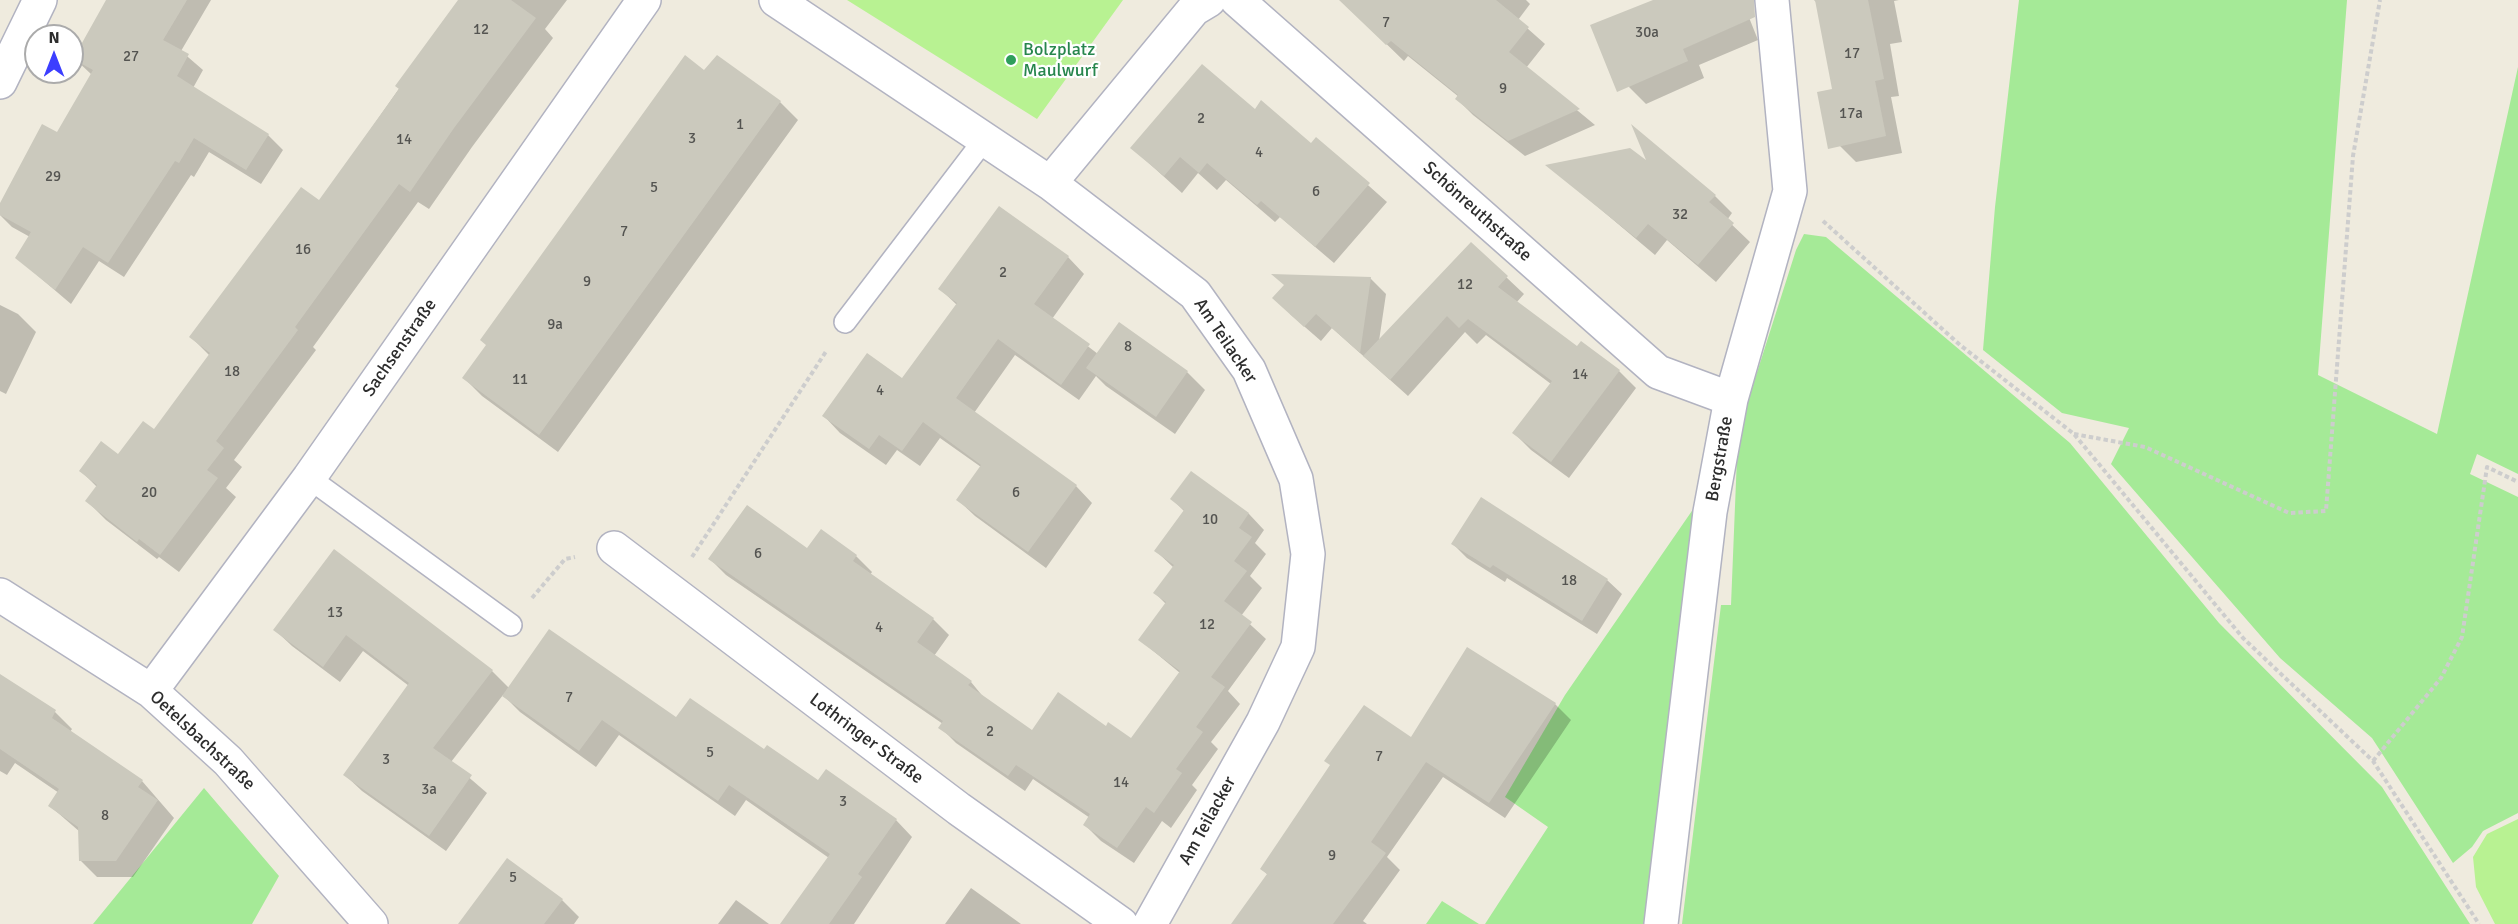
<!DOCTYPE html>
<html>
<head>
<meta charset="utf-8">
<style>
  body { margin:0 }
  #map { position:relative; width:2518px; height:924px; overflow:hidden; background:#efebde; font-family:Signika,sans-serif }
  canvas { display:block }
  .north { position:absolute; left:24px; top:24px; width:60px; height:60px; box-sizing:border-box; background:#fff; border:2px solid #ababab; border-radius:50%; rotate:0deg; font-size:16px; font-weight:700; line-height:24px; text-align:center; color:#2d2d2d }
  .north::after { content:''; display:block; margin:auto; width:21px; height:27px; background:#3c3eff; clip-path:polygon(50% 0,100% 100%,50% 72%,0 100%) }
</style>
</head>
<body>
<div id="map">
<canvas width="2518" height="924"></canvas>
<div class="north">N</div>
</div>
<script>
const c = document.querySelector('canvas').getContext('2d');
c.lineJoin = 'round';
function fillPath(path, color) {
  c.fillStyle = color;
  c.fill(path, 'evenodd');
}
function shape(rows) {
  const path = new Path2D();
  for (const r of rows) {
    path.moveTo(r[0], r[1]);
    for (let i = 2; i < r.length; i += 2) path.lineTo(r[i], r[i + 1]);
  }
  return path;
}
function strokePath(path, color, width, dash) {
  c.strokeStyle = color;
  c.lineWidth = width;
  c.lineCap = dash ? 'butt' : 'round';
  c.setLineDash(dash || []);
  c.stroke(path);
}
function write(font, color, halo, rows, align = 'center') {
  c.font = font + ' Signika,sans-serif';
  c.lineWidth = 4.5;
  c.setLineDash([]);
  c.textBaseline = 'middle';
  c.strokeStyle = halo;
  c.fillStyle = color;
  for (const [text, x, y, turn = 0] of rows) {
    c.save();
    c.translate(x, y);
    c.rotate((+turn || 0) * Math.PI / 180);
    c.textAlign = isNaN(turn) ? turn : align;
    if (halo) c.strokeText(text, 0, 0);
    c.fillText(text, 0, 0);
    c.restore();
  }
}
fillPath(shape([
  [2019,0,2347,0,2318,375,2437,434,2518,67,2518,474,2477,454,2470,474,2518,497,2518,813,2483,831,2472,847,2453,863,2372,738,2280,658,2111,464,2129,428,2062,413,1983,350,1995,207],
  [1804,234,1826,237,2070,443,2219,623,2382,787,2470,924,1682,924,1721,605,1731,605,1738,432,1796,250],
  [1696,505,1651,924,1485,924,1548,827,1505,797,1565,695],
  [204,788,279,876,252,924,93,924],
  [1442,901,1479,924,1426,924]
]), '#a5ea97');
fillPath(shape([
  [847,0,1123,0,1037,119],
  [2518,819,2518,924,2495,924,2476,887,2473,857,2487,834]
]), '#b8f292');
fillPath(shape([
  [111,0,211,0,181,51,203,70,193,88,268,135,283,150,261,184,209,152,194,177,191,175,124,277,99,261,71,304,17,258,30,237,12,227,0,215,0,206,58,134,92,75,75,59],
  [461,0,567,0,545,29,553,38,472,147,429,209,418,202,313,347,316,350,234,460,242,467,226,488,236,497,179,572,159,557,157,559,106,520,87,501,98,488,81,471,118,456,154,431,210,356,191,337,319,203],
  [1341,0,1526,0,1530,4,1518,20,1545,44,1526,68,1595,125,1525,156,1473,115,1457,99,1459,97,1408,56,1404,61],
  [1656,0,1742,0,1758,40,1699,65,1704,78,1646,104,1629,87],
  [1814,0,1899,0,1894,1,1902,42,1890,44,1899,96,1891,97,1902,153,1856,162,1840,146,1834,90,1817,3],
  [704,72,780,102,798,120,558,452,482,396,464,378],
  [1316,139,1387,202,1334,263,1280,217,1275,222,1226,180,1217,190,1198,173,1182,193,1132,148,1312,145],
  [1649,165,1715,196,1732,213,1727,220,1750,242,1716,282,1667,240,1655,255,1549,166],
  [1471,244,1524,294,1516,303,1577,348,1619,371,1636,388,1569,478,1531,450,1514,433,1551,384,1486,335,1477,344,1465,332,1408,396,1332,328,1321,341,1290,314,1370,278,1386,294,1379,341],
  [1068,257,1084,274,1052,319,1098,354,1187,372,1205,390,1175,434,1106,386,1096,376,1079,400,1015,355,974,413,1076,486,1092,503,1046,568,975,516,958,500,981,467,940,438,920,466,897,450,886,465,840,433,824,416,903,381,957,305,940,289],
  [0,305,18,314,36,332,6,394,0,391],
  [1191,473,1249,514,1264,530,1255,543,1266,554,1250,576,1262,588,1241,616,1266,639,1228,691,1240,704,1211,742,1218,749,1192,785,1197,790,1171,828,1162,821,1134,863,1101,841,1085,825,1090,818,1033,779,1025,791,956,743,940,727,943,724,726,575,710,559,807,550,821,531,856,556,872,572,870,575,933,619,949,635,934,656,971,682,985,699,1032,732,1106,728,1131,740,1180,673,1140,640,1166,604,1155,593,1174,568,1156,551,1185,512,1172,499],
  [1453,544,1607,580,1622,594,1597,634,1507,578,1505,582,1467,558],
  [334,551,492,671,509,688,676,720,765,751,819,782,826,771,896,820,912,837,854,924,782,924,829,858,746,800,735,816,619,735,596,767,520,712,503,695,451,762,487,793,446,851,362,791,345,775,409,686,363,651,340,682,292,646,275,630],
  [0,676,55,712,72,729,70,732,142,781,174,818,133,877,97,877,80,860,80,832,50,806,59,793,15,763,7,775,0,771],
  [1555,704,1571,720,1505,818,1443,777,1387,857,1400,870,1363,921,1367,924,1233,924,1268,875,1262,869,1411,739],
  [507,860,562,900,579,917,574,924,460,924],
  [971,888,1021,924,945,924],
  [736,900,769,924,718,924]
]), '#0003');
fillPath(shape([
  [106,0,187,0,163,40,189,54,177,76,269,134,246,170,194,138,179,163,175,161,108,263,83,247,55,290,15,258,31,232,0,215,0,203,42,124,57,132,93,70,73,59],
  [458,0,511,0,536,18,454,128,410,192,399,184,295,327,298,330,216,441,224,448,207,470,218,478,160,555,139,539,137,542,85,501,97,485,79,471,101,441,118,454,143,421,154,429,210,353,189,337,301,187,319,200,399,89,395,86],
  [1339,0,1496,0,1529,27,1509,52,1580,109,1508,141,1455,99,1458,95,1391,41,1386,45],
  [1653,0,1754,0,1755,17,1683,49,1688,61,1617,92,1590,25],
  [1815,0,1868,0,1884,79,1875,81,1886,136,1828,149,1817,92,1832,89],
  [685,55,704,70,717,55,781,101,539,435,462,378,486,345,480,340],
  [1202,64,1255,109,1261,100,1311,143,1316,137,1370,183,1315,247,1261,201,1257,205,1207,163,1199,173,1180,157,1164,176,1130,148],
  [1631,124,1716,195,1709,202,1734,223,1698,265,1648,224,1636,238,1545,165,1630,148,1646,160],
  [999,206,1069,256,1034,304,1090,344,1061,385,998,339,956,398,1077,485,1028,552,956,500,981,465,923,422,902,451,879,435,869,449,822,416,867,353,902,378,957,303,938,289],
  [1471,242,1508,276,1498,287,1577,346,1581,341,1620,370,1551,462,1512,433,1552,381,1468,319,1459,328,1447,316,1390,380,1363,356],
  [1271,274,1371,277,1360,353,1316,314,1304,327,1272,298,1284,285],
  [1119,322,1188,371,1156,417,1086,368],
  [1191,471,1249,513,1239,528,1252,537,1234,561,1247,571,1224,601,1252,622,1211,677,1225,687,1196,727,1203,732,1176,769,1182,773,1154,813,1146,807,1117,848,1083,825,1090,814,1016,765,1008,776,938,728,943,721,708,559,747,505,807,548,821,529,857,555,853,561,934,618,917,642,972,681,968,685,1032,730,1058,692,1106,726,1108,722,1131,738,1180,671,1138,640,1166,602,1153,593,1174,565,1154,551,1184,510,1170,499],
  [1481,497,1608,579,1582,621,1493,565,1490,568,1451,544],
  [334,549,493,670,433,748,472,775,429,836,343,775,409,683,346,635,323,667,273,630],
  [549,629,676,717,690,698,764,749,767,745,818,780,826,769,897,819,858,874,862,877,829,924,780,924,830,854,729,785,718,801,602,720,579,751,502,696],
  [1467,647,1556,703,1489,803,1426,762,1371,842,1386,853,1333,924,1231,924,1267,874,1260,869,1330,765,1324,761,1364,705,1411,737],
  [0,674,56,710,52,718,143,780,138,787,158,800,116,861,79,861,78,827,48,806,59,789,0,749],
  [507,858,563,899,544,924,458,924]
]), '#cbc9bd');
const service = shape([
  [845,322,984,140],
  [309,478,511,625]
]);
const minor = shape([
  [776,0,1050,183,1195,294,1249,370,1296,479,1308,554,1298,647,1263,722,1150,924],
  [1237,0,1658,372,1731,399],
  [0,82,40,0],
  [1050,183,1194,9,1209,0],
  [614,548,959,809,1121,924],
  [0,595,151,691,228,761,371,924],
  [151,691,309,478,644,0],
  [1661,924,1710,512,1731,399,1790,191,1772,0]
]);
strokePath(service, '#b2b3c1', 24);
strokePath(minor, '#b2b3c1', 36);
strokePath(shape([
  [1823,221,1960,345,2074,434,2243,638,2373,761,2479,924],
  [2074,434,2145,447,2289,513,2326,511,2353,156,2380,0],
  [692,557,827,350],
  [532,598,565,559,575,557],
  [2373,761,2441,678,2462,637,2487,467,2518,482]
]), '#cdcdcd', 4, [4.5, 3]);
strokePath(service, '#fff', 21);
strokePath(minor, '#fff', 33);
for (const [x, y, r, color] of [
  [1011,60,6,"#2e9e5b"]
]) {
  const dot = new Path2D();
  dot.arc(x, y, r, 0, 2 * Math.PI);
  c.fillStyle = color;
  c.fill(dot);
  strokePath(dot, '#fff', 2);
}
write('15px', '#545451', null, [
  ["7",1386,23],
  ["12",481,30],
  ["30a",1647,33],
  ["17",1852,54],
  ["27",131,57],
  ["9",1503,89],
  ["17a",1851,114],
  ["2",1201,119],
  ["1",740,125],
  ["3",692,139],
  ["14",404,140],
  ["4",1259,153],
  ["29",53,177],
  ["5",654,188],
  ["6",1316,192],
  ["32",1680,215],
  ["7",624,232],
  ["16",303,250],
  ["2",1003,273],
  ["9",587,282],
  ["12",1465,285],
  ["9a",555,325],
  ["8",1128,347],
  ["18",232,372],
  ["14",1580,375],
  ["11",520,380],
  ["4",880,391],
  ["20",149,493],
  ["6",1016,493],
  ["10",1210,520],
  ["6",758,554],
  ["18",1569,581],
  ["13",335,613],
  ["12",1207,625],
  ["4",879,628],
  ["7",569,698],
  ["2",990,732],
  ["5",710,753],
  ["7",1379,757],
  ["3",386,760],
  ["14",1121,783],
  ["3a",429,790],
  ["3",843,802],
  ["8",105,816],
  ["9",1332,856],
  ["5",513,878]
]);
write('18px', '#27864d', '#fff', [
  ["Bolzplatz",1023,50],
  ["Maulwurf",1023,71]
], 'left');
write('18px', '#2d2d2d', '#fff', [
  ["Schönreuthstraße",1477,212,42],
  ["Am Teilacker",1225,341,56],
  ["Sachsenstraße",400,348,-55],
  ["Bergstraße",1720,459,-80],
  ["Lothringer Straße",866,739,37],
  ["Oetelsbachstraße",202,741,43],
  ["Am Teilacker",1208,821,-61]
]);
</script>
</body>
</html>
